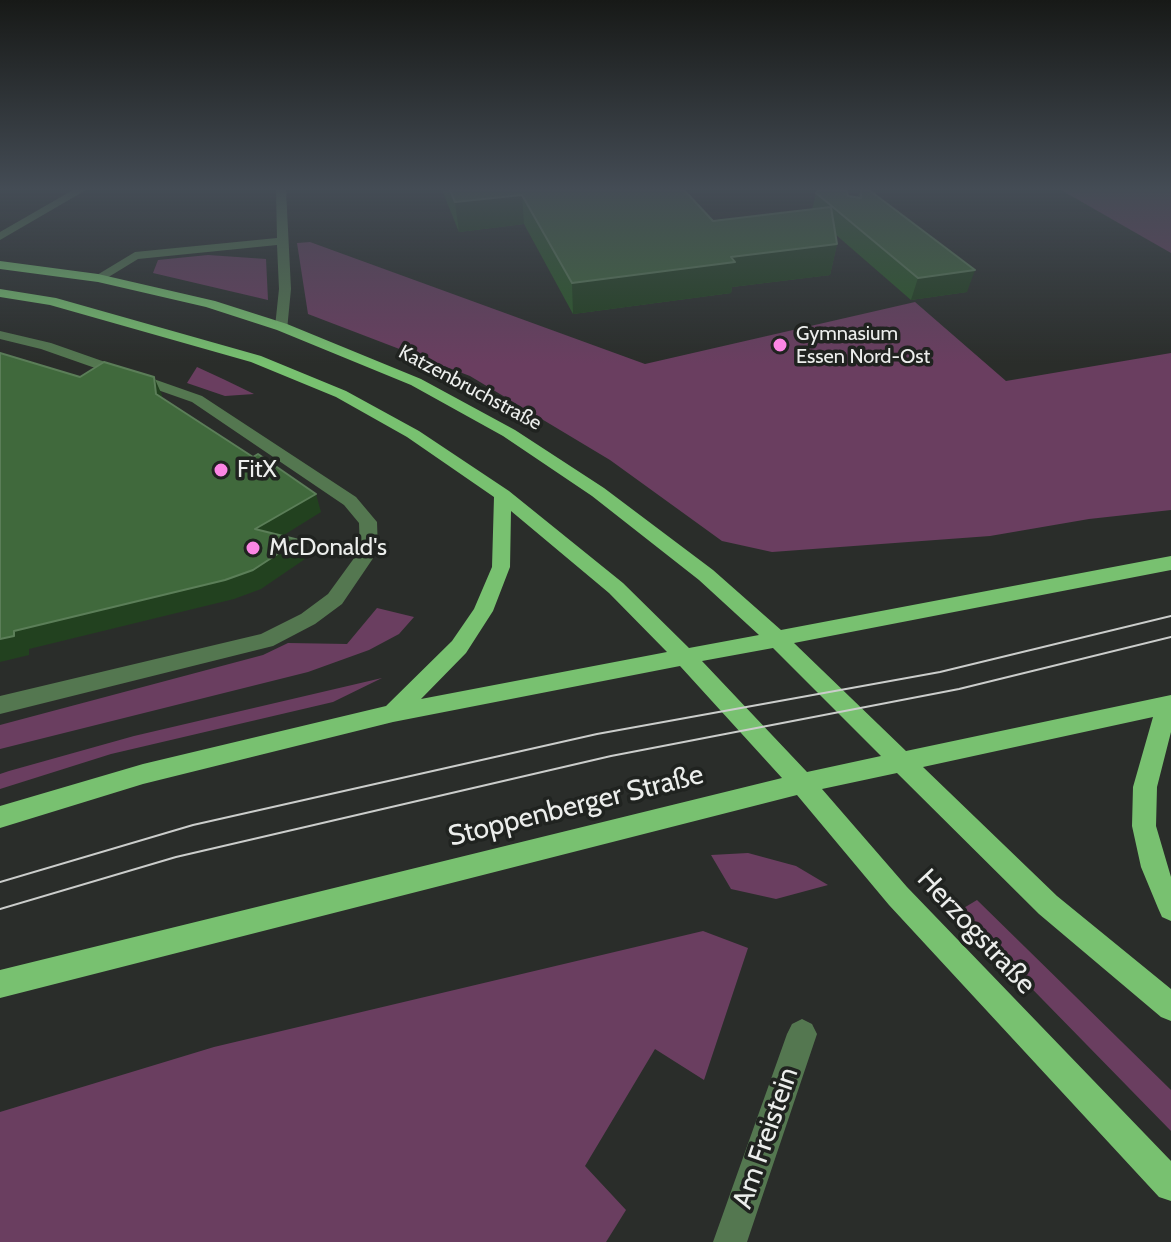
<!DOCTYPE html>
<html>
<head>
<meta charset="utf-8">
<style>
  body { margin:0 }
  canvas { display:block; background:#2a2d2a }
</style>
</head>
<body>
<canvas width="1171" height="1242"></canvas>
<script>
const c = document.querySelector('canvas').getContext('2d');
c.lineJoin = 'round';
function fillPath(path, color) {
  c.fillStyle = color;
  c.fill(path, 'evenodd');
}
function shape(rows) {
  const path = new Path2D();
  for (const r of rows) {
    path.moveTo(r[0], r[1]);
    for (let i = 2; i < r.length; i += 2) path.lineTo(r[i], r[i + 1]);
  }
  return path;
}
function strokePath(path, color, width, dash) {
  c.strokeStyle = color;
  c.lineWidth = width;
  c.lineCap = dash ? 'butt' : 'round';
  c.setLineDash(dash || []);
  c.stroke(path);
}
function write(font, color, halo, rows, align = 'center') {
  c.font = font + ' Cabin,sans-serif';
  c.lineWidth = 7;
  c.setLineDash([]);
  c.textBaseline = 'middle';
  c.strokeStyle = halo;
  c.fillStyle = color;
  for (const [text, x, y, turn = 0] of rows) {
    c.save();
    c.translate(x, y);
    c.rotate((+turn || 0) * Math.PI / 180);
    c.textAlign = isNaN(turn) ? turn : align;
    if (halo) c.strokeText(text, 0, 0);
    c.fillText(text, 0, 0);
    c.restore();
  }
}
fillPath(shape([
  [1061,190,1171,190,1171,253],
  [310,242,645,364,915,302,1006,381,1171,353,1171,510,1089,519,990,536,772,552,722,541,610,460,470,376,308,314,297,243],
  [208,255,266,259,268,300,153,273,158,260],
  [197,367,223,379,254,394,225,396,187,383],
  [377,608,414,617,399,634,369,650,308,672,0,749,0,725,263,655,288,643,347,644],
  [382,678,333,702,111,754,0,789,0,774,9,771,134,736],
  [748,853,796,866,828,885,776,899,731,889,711,855],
  [977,900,1171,1090,1171,1131,957,912],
  [703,931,748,948,704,1080,655,1049,585,1166,626,1210,606,1242,0,1242,0,1112,214,1047]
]), '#6a3e60');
fillPath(shape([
  [73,190,86,190,0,240,0,232,73,190],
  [276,190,286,190,291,289,287,330,275,327,279,289,277,245,138,259,102,281,92,278,135,252,277,238,276,190],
  [0,331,51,343,202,396,356,497,377,522,378,551,342,604,315,624,273,646,0,714,0,696,261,634,301,614,328,594,360,550,359,523,344,505,192,402,41,349,0,339,0,331],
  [802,1019,812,1024,817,1034,747,1242,713,1242,787,1034,792,1024,802,1019]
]), '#547750');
fillPath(shape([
  [0,261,98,274,215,301,287,324,421,379,515,430,604,488,713,570,781,630,1171,556,1171,570,794,643,906,751,1171,695,1171,732,1157,787,1156,826,1171,877,1171,921,1162,917,1158,908,1141,867,1132,826,1133,787,1153,717,923,767,1057,896,1171,989,1171,1021,1161,1017,1039,914,897,773,822,789,907,887,1171,1161,1171,1201,1159,1197,889,905,797,795,0,998,0,970,782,778,680,666,393,722,143,784,0,828,0,806,143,764,386,706,452,641,474,609,492,567,494,497,407,437,336,397,251,362,50,305,0,297,0,289,56,298,261,356,346,391,419,431,509,491,623,583,689,648,759,635,699,580,592,496,503,436,411,385,277,330,206,307,98,282,0,269,0,261],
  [511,511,609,593,667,652,421,699,466,653,493,611,510,567,511,511],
  [773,648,881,756,807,772,702,661,773,648]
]), '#78c170');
strokePath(shape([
  [0,882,193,825,597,734,940,672,1171,616],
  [0,909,176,857,611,756,959,689,1171,637]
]), '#cbcdcb', 2);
fillPath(shape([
  [442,190,684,190,713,221,812,210,816,193,858,198,860,190,869,190,967,292,911,300,835,234,837,244,830,275,732,287,731,293,573,314,524,224,459,232]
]), '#2b5927');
fillPath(shape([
  [522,195,524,224,459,232,455,202],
  [837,244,830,275,732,287,731,293,573,314,572,283,731,257],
  [975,270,967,292,911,300,918,278],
  [154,377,162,395,164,412,156,394],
  [316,494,321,512,263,548,255,529],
  [299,540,305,559,261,589,234,599,29,649,29,655,0,662,0,639,14,631]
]), '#22411f');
const building = shape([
  [450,190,684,190,713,221,831,207,837,244,731,257,735,262,572,283,522,195,455,202,450,190],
  [818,190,847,190,848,196,861,198,861,190,869,190,975,270,918,278,816,193,818,190],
  [0,353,80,377,104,362,154,377,156,394,253,457,258,454,316,494,255,529,299,540,253,570,225,580,14,631,14,636,0,639,0,353]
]);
fillPath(building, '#40693c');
strokePath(building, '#5b7e58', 2);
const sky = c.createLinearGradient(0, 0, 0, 364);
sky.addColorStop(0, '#171917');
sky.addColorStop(0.52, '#444c55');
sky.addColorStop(1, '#444c5500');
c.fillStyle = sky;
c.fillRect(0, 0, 1171, 364);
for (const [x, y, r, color] of [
  [780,345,8,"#fc86e4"],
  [221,470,8,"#fc86e4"],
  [253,548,8,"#fc86e4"]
]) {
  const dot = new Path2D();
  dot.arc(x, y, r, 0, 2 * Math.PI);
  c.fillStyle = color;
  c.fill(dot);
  strokePath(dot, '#202320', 3);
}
write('20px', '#eceeec', '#202320', [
  ["Gymnasium",796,334],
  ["Essen Nord-Ost",796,357]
], 'left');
write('20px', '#eceeec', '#202320', [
  ["Katzenbruchstraße",470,388,28]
]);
write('24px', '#eceeec', '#202320', [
  ["FitX",237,470],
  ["McDonald's",269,548]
], 'left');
write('28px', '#eceeec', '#202320', [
  ["Stoppenberger Straße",576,806,-14],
  ["Herzogstraße",976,932,47],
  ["Am Freistein",766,1138,-71]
]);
</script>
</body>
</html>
